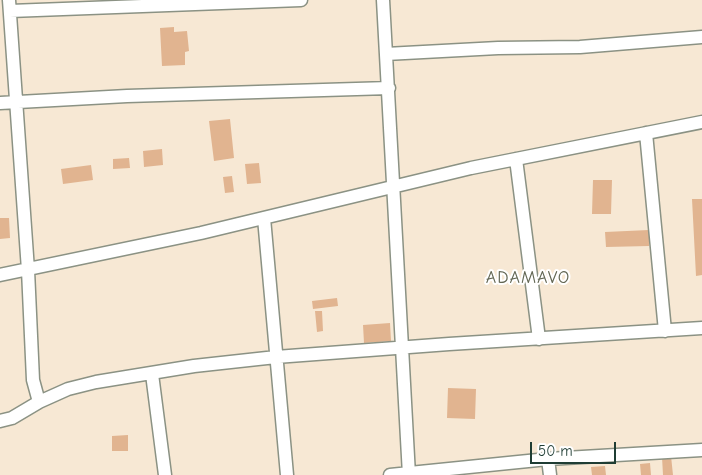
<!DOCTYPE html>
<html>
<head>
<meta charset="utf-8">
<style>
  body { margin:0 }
  #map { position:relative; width:702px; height:475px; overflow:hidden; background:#f7e8d4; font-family:"Comic Neue",sans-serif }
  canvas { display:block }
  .scale { position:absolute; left:530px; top:442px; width:86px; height:22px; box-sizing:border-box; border:2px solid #1f3d34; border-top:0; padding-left:6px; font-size:15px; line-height:18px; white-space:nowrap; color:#1f3d34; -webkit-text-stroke:4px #fff; paint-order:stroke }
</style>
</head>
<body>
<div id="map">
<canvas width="702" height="475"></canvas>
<div class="scale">50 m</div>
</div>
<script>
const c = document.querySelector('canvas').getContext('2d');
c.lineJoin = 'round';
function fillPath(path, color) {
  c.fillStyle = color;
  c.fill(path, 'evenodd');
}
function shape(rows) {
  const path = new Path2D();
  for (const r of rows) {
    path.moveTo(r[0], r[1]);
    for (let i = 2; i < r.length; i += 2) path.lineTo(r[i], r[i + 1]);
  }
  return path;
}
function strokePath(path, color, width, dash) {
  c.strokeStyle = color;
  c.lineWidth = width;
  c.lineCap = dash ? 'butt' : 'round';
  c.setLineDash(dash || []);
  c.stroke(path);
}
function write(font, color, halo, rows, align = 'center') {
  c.font = font + ' "Comic Neue",sans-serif';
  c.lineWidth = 4;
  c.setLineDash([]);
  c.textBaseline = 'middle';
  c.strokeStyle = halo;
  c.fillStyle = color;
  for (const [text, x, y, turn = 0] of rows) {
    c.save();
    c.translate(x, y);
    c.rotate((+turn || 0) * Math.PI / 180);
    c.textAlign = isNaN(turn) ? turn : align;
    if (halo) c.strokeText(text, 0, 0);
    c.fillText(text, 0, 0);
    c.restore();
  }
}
fillPath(shape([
  [174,27,174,32,187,31,189,51,185,52,185,65,162,66,160,28],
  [230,119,234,158,214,161,209,121],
  [162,149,163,165,144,167,143,151],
  [129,158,130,168,113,169,113,159],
  [259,163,261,183,247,184,245,164],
  [91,165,93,180,63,184,61,169],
  [232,176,234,192,225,193,223,177],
  [593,180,612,180,611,214,592,214],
  [692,199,702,199,702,275,696,276],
  [0,218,9,218,10,238,0,239],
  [649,230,649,246,606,247,605,232],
  [337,298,338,306,313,309,312,301],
  [315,311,322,311,323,331,317,332],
  [390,323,391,341,364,343,363,325],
  [448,388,476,389,475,419,447,418],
  [128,435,128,451,112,451,112,436],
  [671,456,673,475,663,475,662,457],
  [650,463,651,475,641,475,640,464],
  [605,466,606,475,592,475,591,467]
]), '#e1b490');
const street = shape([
  [383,0,409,475],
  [10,11,301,0],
  [386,54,498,48,580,47,702,37],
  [0,103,127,96,389,88],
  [646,133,665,331],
  [516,159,539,339],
  [264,218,287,475],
  [0,275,201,233,471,168,702,122],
  [152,374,165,475],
  [39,402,68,389,96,382,194,366,276,357,449,344,702,328],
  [0,421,12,418,39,402,33,380,28,270,9,0],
  [548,459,550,475],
  [390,475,548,459,702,450]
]);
strokePath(street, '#8b9284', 15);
strokePath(street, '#fff', 12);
c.letterSpacing = '1px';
write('18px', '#636754', '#fff', [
  ["ADAMAVO",528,278]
]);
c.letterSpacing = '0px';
</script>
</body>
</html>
